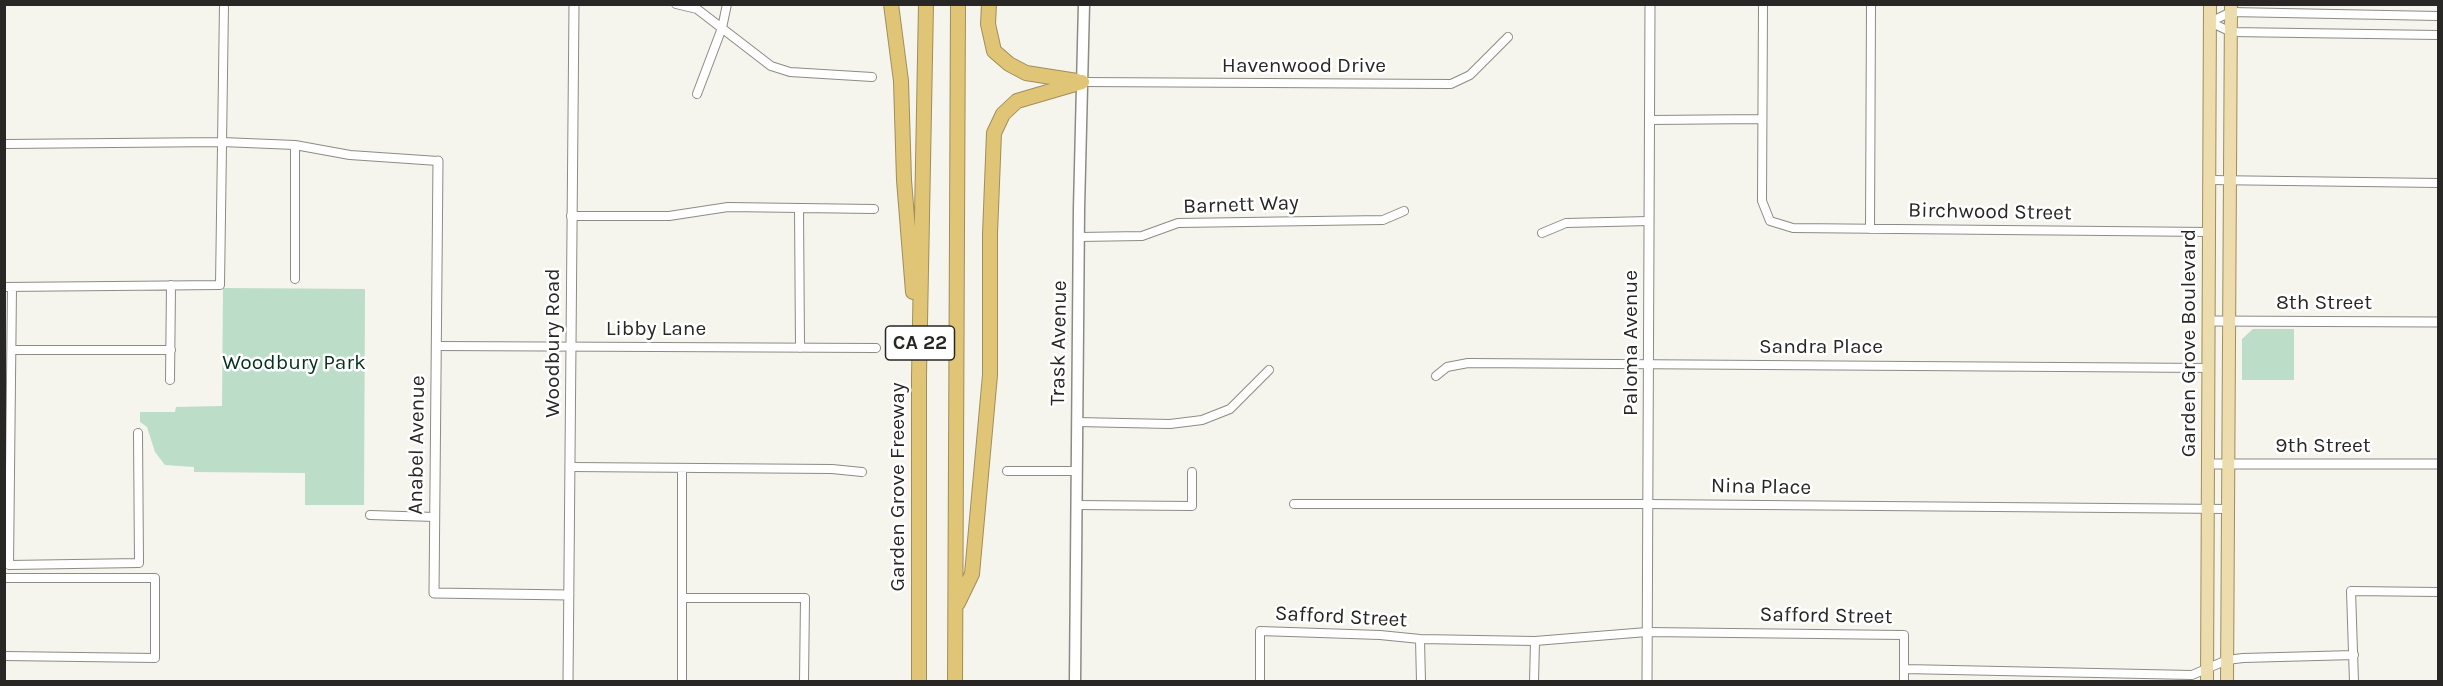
<!DOCTYPE html>
<html>
<head>
<meta charset="utf-8">
<style>
  body { margin:0 }
  #map { position:relative; width:2443px; height:686px; overflow:hidden; background:#f5f4ed; font-family:Karla,sans-serif }
  canvas { display:block }
  .frame { position:absolute; inset:0; border:6px solid #282725; pointer-events:none }
</style>
</head>
<body>
<div id="map">
<canvas width="2443" height="686"></canvas>
<div class="frame"></div>
</div>
<script>
const c = document.querySelector('canvas').getContext('2d');
c.lineJoin = 'round';
function fillPath(path, color) {
  c.fillStyle = color;
  c.fill(path, 'evenodd');
}
function shape(rows) {
  const path = new Path2D();
  for (const r of rows) {
    path.moveTo(r[0], r[1]);
    for (let i = 2; i < r.length; i += 2) path.lineTo(r[i], r[i + 1]);
  }
  return path;
}
function strokePath(path, color, width, dash) {
  c.strokeStyle = color;
  c.lineWidth = width;
  c.lineCap = dash ? 'butt' : 'round';
  c.setLineDash(dash || []);
  c.stroke(path);
}
function write(font, color, halo, rows, align = 'center') {
  c.font = font + ' Karla,sans-serif';
  c.lineWidth = 5;
  c.setLineDash([]);
  c.textBaseline = 'middle';
  c.strokeStyle = halo;
  c.fillStyle = color;
  for (const [text, x, y, turn = 0] of rows) {
    c.save();
    c.translate(x, y);
    c.rotate((+turn || 0) * Math.PI / 180);
    c.textAlign = isNaN(turn) ? turn : align;
    if (halo) c.strokeText(text, 0, 0);
    c.fillText(text, 0, 0);
    c.restore();
  }
}
fillPath(shape([
  [223,288,365,289,364,505,305,505,305,473,194,472,194,467,165,465,155,452,147,427,140,422,140,412,175,412,176,407,222,406],
  [2253,329,2294,329,2294,380,2242,380,2242,339]
]), '#bcddc7');
const minor = shape([
  [676,4,697,9,771,66,790,72,872,77],
  [1763,4,1762,201,1770,221,1793,228,2210,232],
  [2210,22,2231,12,2438,16],
  [2210,22,2231,32,2438,35],
  [1082,82,1451,84,1470,75,1508,37],
  [697,94,722,28,727,4],
  [1650,120,1761,119],
  [4,144,222,142,295,145,350,155,438,161],
  [295,145,295,279],
  [2210,180,2438,183],
  [799,208,800,348],
  [571,216,669,216,728,207,874,209],
  [1870,229,1871,4],
  [1542,233,1566,223,1649,221],
  [1079,237,1142,236,1178,223,1383,220,1404,211],
  [4,287,220,285,224,4],
  [12,287,9,565,139,563,138,433],
  [436,346,876,348],
  [12,350,171,350],
  [1436,376,1447,367,1468,363,2209,368],
  [170,380,171,285],
  [1077,422,1170,424,1202,420,1230,409,1269,370],
  [571,467,832,469,862,472],
  [682,469,682,682],
  [1007,471,1077,471],
  [1294,504,1648,504,2228,509],
  [1077,505,1192,506,1192,472],
  [370,515,435,517],
  [4,578,155,578,155,658,4,656],
  [682,598,805,598,804,682],
  [1420,639,1421,682],
  [1904,669,2192,675,2227,660,2243,658,2354,655],
  [1260,682,1260,631,1380,635,1420,639,1535,641,1647,632,1904,635,1904,682],
  [1534,682,1535,641],
  [2354,682,2351,591,2438,592]
]);
const tertiary = shape([
  [438,161,434,593,569,595],
  [2209,321,2438,322],
  [2208,464,2438,464],
  [568,682,574,4],
  [1647,682,1650,4]
]);
const secondary = shape([
  [1075,682,1079,209,1084,4]
]);
const primary = shape([
  [2207,682,2210,4],
  [2227,682,2231,4]
]);
const motorway = shape([
  [891,4,901,81,904,180,913,292],
  [989,4,988,24,994,51,1009,64,1026,73,1077,81],
  [958,603,972,574,990,375,990,234,994,133,1003,114,1017,101,1082,82],
  [919,682,919,376,926,4],
  [955,682,958,4]
]);
strokePath(minor, '#8c8b85', 10);
strokePath(tertiary, '#8c8b85', 11);
strokePath(secondary, '#8c8b85', 13);
strokePath(primary, '#a08e5a', 14);
strokePath(motorway, '#a08e5a', 16);
strokePath(minor, '#fff', 8);
strokePath(tertiary, '#fff', 9);
strokePath(secondary, '#fff', 10);
strokePath(primary, '#eddcad', 12);
strokePath(motorway, '#e1c577', 14);
for (const [x, y, w] of [
  [920,343,69]
]) {
  const box = new Path2D();
  box.roundRect(x - w / 2, y - 17, w, 34, 4.5);
  c.fillStyle = '#fff';
  c.fill(box);
  strokePath(box, '#282725', 1.5);
}
write('bold 20px', '#282725', null, [
  ["CA 22",920,343]
]);
write('21px', '#282725', '#fff', [
  ["Havenwood Drive",1304,66],
  ["Barnett Way",1241,205,-2],
  ["Birchwood Street",1990,212,1],
  ["8th Street",2324,303],
  ["Libby Lane",656,329],
  ["Woodbury Road",553,343,-90],
  ["Trask Avenue",1059,343,-89],
  ["Paloma Avenue",1631,343,-90],
  ["Garden Grove Boulevard",2189,343,-90],
  ["Sandra Place",1821,347],
  ["Anabel Avenue",417,445,-89],
  ["9th Street",2323,446],
  ["Garden Grove Freeway",898,487,-90],
  ["Nina Place",1761,487,1],
  ["Safford Street",1826,616,1],
  ["Safford Street",1341,617,3]
]);
write('21px', '#05321c', '#fff', [
  ["Woodbury Park",294,363]
]);
</script>
</body>
</html>
